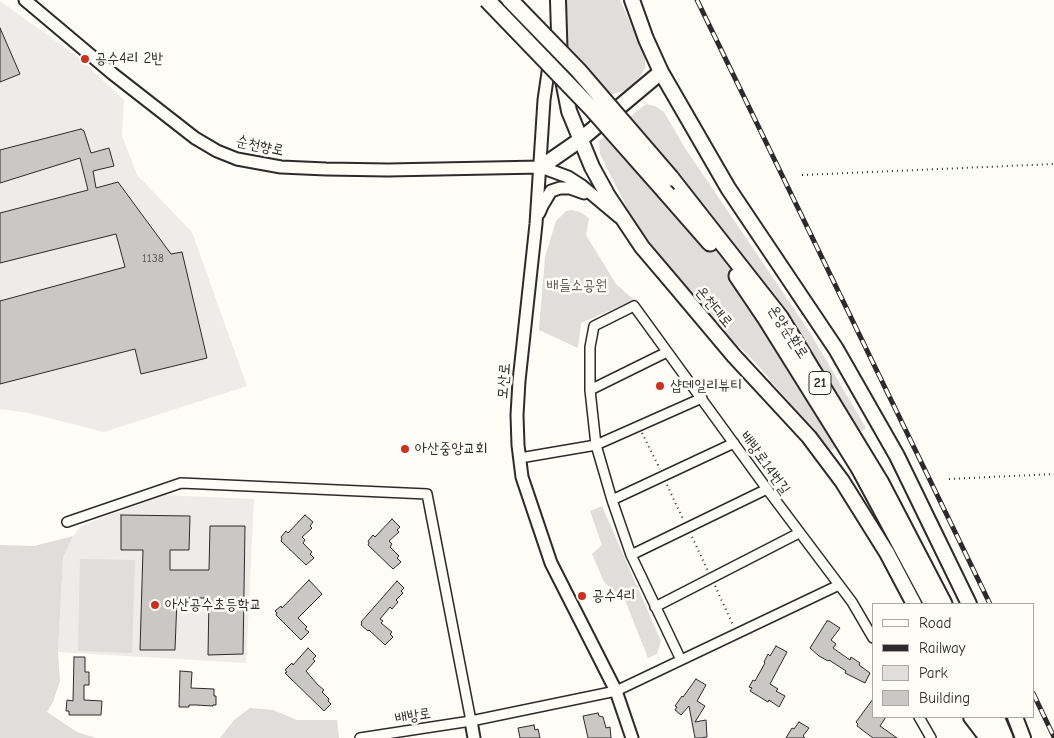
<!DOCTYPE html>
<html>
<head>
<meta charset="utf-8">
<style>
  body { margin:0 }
  #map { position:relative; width:1054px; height:738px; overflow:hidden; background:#fdfcf7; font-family:"Comic Neue",sans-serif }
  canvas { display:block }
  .legend { position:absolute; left:872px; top:603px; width:162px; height:115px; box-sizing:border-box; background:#fdfcf7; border:1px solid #a9a8a5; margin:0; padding:6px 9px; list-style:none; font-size:15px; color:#2b2b2b }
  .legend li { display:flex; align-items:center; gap:10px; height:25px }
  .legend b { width:25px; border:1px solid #a9a8a5 }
</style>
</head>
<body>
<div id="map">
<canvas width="1054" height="738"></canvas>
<ul class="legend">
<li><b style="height:6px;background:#fdfcf7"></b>Road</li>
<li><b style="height:6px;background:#2b2b2b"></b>Railway</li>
<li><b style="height:14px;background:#dfdeda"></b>Park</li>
<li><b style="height:14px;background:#c9c8c4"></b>Building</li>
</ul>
</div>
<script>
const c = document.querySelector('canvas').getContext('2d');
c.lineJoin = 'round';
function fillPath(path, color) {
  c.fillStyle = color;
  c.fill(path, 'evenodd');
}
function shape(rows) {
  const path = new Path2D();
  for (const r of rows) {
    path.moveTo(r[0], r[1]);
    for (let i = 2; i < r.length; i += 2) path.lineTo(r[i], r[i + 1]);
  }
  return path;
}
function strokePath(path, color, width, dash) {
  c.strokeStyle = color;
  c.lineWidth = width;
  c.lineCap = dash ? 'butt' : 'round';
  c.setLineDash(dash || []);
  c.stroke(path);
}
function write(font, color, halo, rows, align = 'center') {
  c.font = font + ' "Comic Neue","Poor Story",sans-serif';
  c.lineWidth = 5;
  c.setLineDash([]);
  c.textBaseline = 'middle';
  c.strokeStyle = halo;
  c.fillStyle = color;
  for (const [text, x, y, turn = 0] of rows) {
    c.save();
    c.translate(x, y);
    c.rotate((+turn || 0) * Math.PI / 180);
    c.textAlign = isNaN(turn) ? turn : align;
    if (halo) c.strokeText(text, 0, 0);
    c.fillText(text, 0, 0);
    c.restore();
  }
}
fillPath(shape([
  [0,1,78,57,124,100,122,136,137,175,192,232,247,386,104,432,29,413,0,409],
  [164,495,254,499,246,663,58,652,63,558,73,536,81,526]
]), '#edece8');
fillPath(shape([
  [564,0,620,0,645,57,645,68,640,77,629,89,589,102,571,90],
  [646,104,655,106,664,112,685,148,809,331,866,428,830,451,756,363,717,325,671,270,633,220,600,154,599,141],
  [572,210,580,212,589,218,586,235,616,284,634,300,581,323,578,348,539,330,545,257,556,221,566,211],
  [602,506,661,641,657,654,648,658,625,600,604,582,592,554,602,545,590,511],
  [73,536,63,558,58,652,60,681,53,702,47,712,77,732,96,738,0,738,0,545,34,546],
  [80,559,135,560,132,653,78,651],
  [250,708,273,710,297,720,337,720,339,738,220,738,234,720]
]), '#dfdeda');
const building = shape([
  [0,28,20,74,0,82,0,28],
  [81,129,84,131,91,153,109,148,114,166,93,171,96,188,118,182,171,254,182,252,207,358,141,374,135,349,0,384,0,301,125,267,116,234,0,263,0,213,88,190,80,158,0,183,0,150,81,129],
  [121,515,190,516,189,550,170,550,170,570,209,570,210,526,245,526,243,654,208,655,209,598,177,598,175,650,140,650,143,550,121,550,121,515],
  [305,515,313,522,310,526,312,528,302,537,305,540,303,543,312,552,310,554,314,558,306,565,281,541,282,539,281,537,286,531,288,533,305,515],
  [392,519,400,527,397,530,399,532,389,541,392,544,390,547,399,556,397,558,401,562,393,569,368,545,369,543,368,541,373,535,375,537,392,519],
  [309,580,322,594,298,618,307,627,305,629,309,632,301,640,276,615,277,613,275,611,281,606,282,608,309,580],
  [397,581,404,588,401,591,403,593,396,600,398,602,392,609,390,607,380,619,383,621,381,623,392,632,390,634,393,637,385,645,369,630,368,631,361,625,362,623,361,622,397,581],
  [827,621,829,621,840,628,831,640,836,644,833,648,850,660,851,657,860,663,859,665,870,673,865,683,845,673,846,671,829,660,828,661,819,656,810,648,827,621],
  [776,646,787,652,770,684,778,689,776,691,785,696,779,707,769,700,768,702,750,691,752,688,749,687,753,680,755,681,765,663,764,662,768,654,770,656,776,646],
  [308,648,316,656,313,659,315,661,306,671,317,684,324,690,322,692,329,699,328,701,331,704,324,711,285,673,287,672,285,670,292,663,293,665,308,648],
  [74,657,85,657,85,672,89,672,89,685,84,685,84,700,102,701,101,715,69,715,69,711,66,711,67,700,73,701,74,657],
  [180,671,192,672,191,688,214,689,214,696,216,696,216,705,213,705,213,706,196,705,189,705,189,707,179,707,180,671],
  [696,679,706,685,697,701,705,706,695,722,706,720,707,737,701,738,695,738,689,706,681,715,675,710,677,707,675,706,682,696,683,697,696,679],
  [873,699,873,717,886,717,880,726,897,738,873,738,857,726,858,724,856,722,873,699],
  [598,713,599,716,603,717,606,728,610,727,611,738,588,738,583,716,598,713],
  [799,722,809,728,803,736,805,738,786,738,792,728,794,729,799,722],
  [534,725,535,730,538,729,540,738,520,738,518,728,534,725]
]);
fillPath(building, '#c9c8c4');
strokePath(building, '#2b2b2b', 1);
const minor = shape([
  [590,390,667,352],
  [520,458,596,445,702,398],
  [612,500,734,443],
  [67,522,181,483,427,494,471,721],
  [631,555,767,489],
  [655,607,799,533],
  [681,660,631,555,612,500,596,445,590,390,590,347,594,326,634,306,767,489,852,602,873,638],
  [919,717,931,738],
  [360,738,471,721,616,691,839,585]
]);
const tertiary = shape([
  [25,0,113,74,195,138,217,151,237,159,281,167,326,169,388,170,541,167,568,177,582,186,619,217],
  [553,38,544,100,536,224,519,381,517,415,518,445,522,477,551,563,616,691,632,738],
  [539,213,542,206,551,191,560,188,570,188,584,193],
  [471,721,474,738]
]);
const primary = shape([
  [558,0,560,65,569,111,592,167,608,196,642,247,676,287,734,356,809,437,842,481,887,553,914,604],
  [632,0,646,39,661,72,728,188,836,349,897,456,969,604],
  [541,167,580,140,661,72],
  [971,717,987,738],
  [1015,717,1023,738]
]);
const trunk = shape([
  [671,178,780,317,881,483,944,604],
  [668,195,710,243],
  [737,276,766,319,859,468,932,604],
  [984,717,993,738],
  [996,717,1005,738]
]);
strokePath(minor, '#2b2b2b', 12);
strokePath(tertiary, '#2b2b2b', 15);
strokePath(primary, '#2b2b2b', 18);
strokePath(trunk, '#2b2b2b', 19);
strokePath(shape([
  [802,175,1054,164],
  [642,433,660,469],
  [949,479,1054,474],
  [667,485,683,519],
  [692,537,708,571],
  [715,586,733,625]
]), '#2b2b2b', 2, [1, 4]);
strokePath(minor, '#fdfcf7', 9);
strokePath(tertiary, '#fdfcf7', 11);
strokePath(primary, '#fdfcf7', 14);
strokePath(trunk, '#fdfcf7', 15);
const rail = shape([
  [697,0,990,604],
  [1033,693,1054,737]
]);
strokePath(rail, '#2b2b2b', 5);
strokePath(rail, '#fdfcf7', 3, [9]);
const trunkBridge = shape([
  [487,0,592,109,668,195],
  [510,0,578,70,671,178]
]);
strokePath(trunkBridge, '#2b2b2b', 19, []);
strokePath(trunkBridge, '#fdfcf7', 15);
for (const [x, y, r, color] of [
  [85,59,5,"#c8321e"],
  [660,386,5,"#c8321e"],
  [405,449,5,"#c8321e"],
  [582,596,5,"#c8321e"],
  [155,605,5,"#c8321e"]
]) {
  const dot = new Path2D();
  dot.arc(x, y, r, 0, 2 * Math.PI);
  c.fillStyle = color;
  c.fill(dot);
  strokePath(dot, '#fdfcf7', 2);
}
write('12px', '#525251', null, [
  ["1138",153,259]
]);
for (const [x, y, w] of [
  [820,383,22]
]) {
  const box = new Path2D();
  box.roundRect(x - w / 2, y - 11.5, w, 23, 4);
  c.fillStyle = '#fdfcf7';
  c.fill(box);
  strokePath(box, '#2b2b2b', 1);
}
write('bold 14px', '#2b2b2b', null, [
  ["21",820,383]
]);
write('15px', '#2b2b2b', '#fdfcf7', [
  ["공수4리 2반",95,59],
  ["샵데일리뷰티",670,386],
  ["아산중앙교회",415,449],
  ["공수4리",592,596],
  ["아산공수초등학교",165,605]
], 'left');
write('15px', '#2b2b2b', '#fdfcf7', [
  ["순천향로",260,146,12],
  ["온천대로",714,307,50],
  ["온양순환로",788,332,57],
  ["모산로",504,381,-86],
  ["배방로14번길",765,463,54],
  ["배방로",413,716,-9]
]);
write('15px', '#585857', '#fdfcf7', [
  ["배들소공원",577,286]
]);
</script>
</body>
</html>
